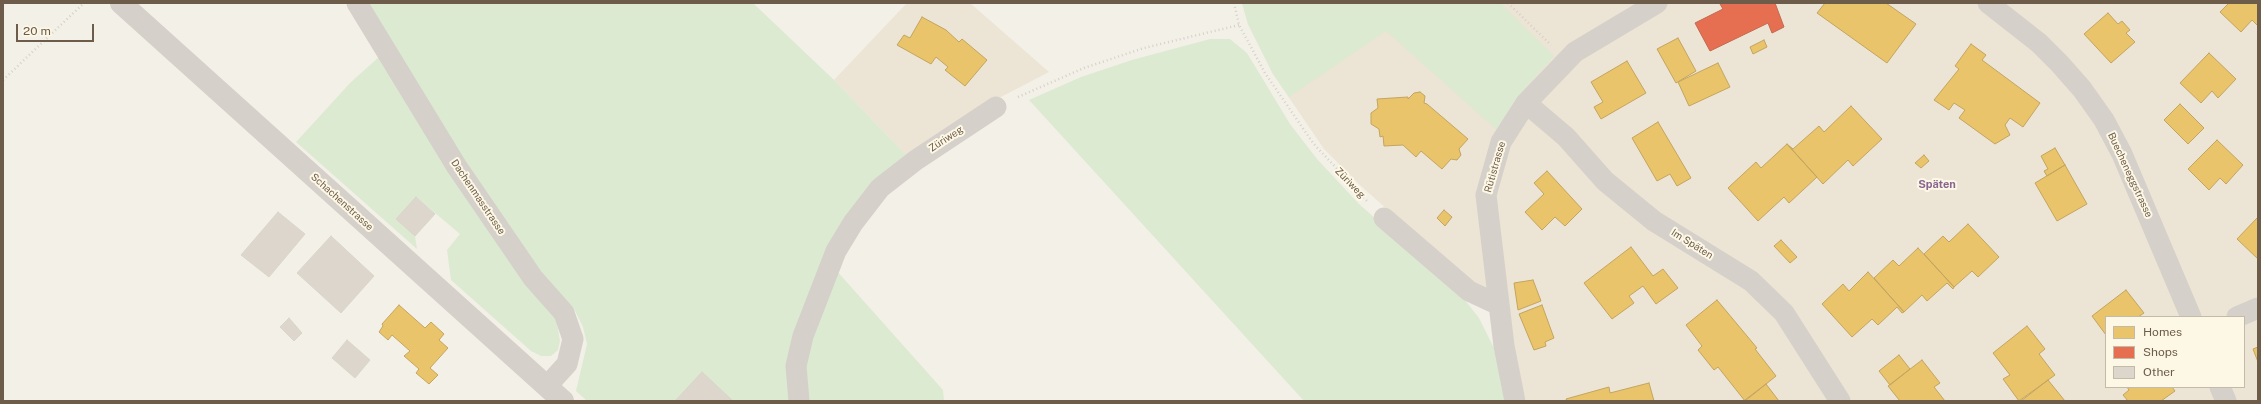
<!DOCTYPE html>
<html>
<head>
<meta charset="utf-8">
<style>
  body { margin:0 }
  #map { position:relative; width:2261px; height:404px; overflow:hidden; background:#f3f0e7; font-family:"Public Sans",sans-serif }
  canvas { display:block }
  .frame { position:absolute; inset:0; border:4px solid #6e5c4a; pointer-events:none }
  .legend { position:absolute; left:2105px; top:316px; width:140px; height:72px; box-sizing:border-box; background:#fdf8e6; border:1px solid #c4baa8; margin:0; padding:5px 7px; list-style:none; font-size:12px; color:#6e5c4a }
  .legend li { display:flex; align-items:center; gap:8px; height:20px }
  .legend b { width:20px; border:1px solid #c4baa8 }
  .scale { position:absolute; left:16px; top:24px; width:78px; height:18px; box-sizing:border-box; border:2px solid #6e5c4a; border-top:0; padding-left:5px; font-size:12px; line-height:14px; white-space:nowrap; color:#6e5c4a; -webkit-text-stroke:3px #fdf8e6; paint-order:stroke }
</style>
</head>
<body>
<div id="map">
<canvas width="2261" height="404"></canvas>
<div class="frame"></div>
<ul class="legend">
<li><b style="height:11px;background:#e9c46a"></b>Homes</li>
<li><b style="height:11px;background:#e76f51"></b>Shops</li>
<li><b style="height:11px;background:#dcd6cd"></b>Other</li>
</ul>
<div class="scale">20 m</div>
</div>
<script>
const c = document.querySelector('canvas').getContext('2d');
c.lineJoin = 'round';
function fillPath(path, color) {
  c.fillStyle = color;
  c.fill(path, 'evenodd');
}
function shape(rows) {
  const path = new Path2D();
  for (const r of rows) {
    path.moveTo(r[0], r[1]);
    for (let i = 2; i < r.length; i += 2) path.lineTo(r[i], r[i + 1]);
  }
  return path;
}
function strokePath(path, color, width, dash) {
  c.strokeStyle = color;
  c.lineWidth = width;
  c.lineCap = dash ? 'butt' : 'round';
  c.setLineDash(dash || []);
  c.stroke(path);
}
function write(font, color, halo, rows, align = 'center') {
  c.font = font + ' "Public Sans",sans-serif';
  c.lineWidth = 4;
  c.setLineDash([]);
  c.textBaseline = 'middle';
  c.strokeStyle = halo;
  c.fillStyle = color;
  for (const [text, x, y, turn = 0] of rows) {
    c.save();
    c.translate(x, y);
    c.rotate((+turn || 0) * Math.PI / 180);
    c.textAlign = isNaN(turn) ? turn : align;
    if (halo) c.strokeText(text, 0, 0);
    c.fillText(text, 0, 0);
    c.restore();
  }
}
fillPath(shape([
  [907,3,970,3,1049,72,972,112,908,157,834,80],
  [1242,3,2258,3,2258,401,1526,401,1500,295,1464,278,1360,185,1324,149,1273,74,1248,24],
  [2106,317,2244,317,2244,387,2106,387]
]), '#ece4d4');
fillPath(shape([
  [367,3,753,3,834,80,908,157,842,225,792,401,587,401,576,391,587,344,583,327,575,311,539,272,479,184],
  [1242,3,1500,3,1554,56,1514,101,1497,130,1386,31,1289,97,1273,74,1248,24],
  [1210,39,1230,39,1247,53,1290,124,1317,159,1359,204,1458,291,1479,318,1494,348,1505,401,1304,401,1029,100,1081,77,1132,60],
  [380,56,556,317,560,341,558,350,551,356,541,356,531,351,451,280,447,250,460,234,416,197,415,236,417,249,296,142,351,82],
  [836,270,943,390,944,401,807,401,803,376,809,341]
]), '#dcead2');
const homes = shape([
  [1825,3,1886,3,1916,24,1887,63,1817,13,1825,3],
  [2229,3,2258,3,2258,26,2252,20,2241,32,2220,12,2229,3],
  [2108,13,2118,24,2122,21,2130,30,2126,33,2135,42,2111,63,2084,34,2108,13],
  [922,17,946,30,959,42,962,39,987,60,965,86,945,70,948,67,936,57,931,64,897,45,904,35,910,38,922,17],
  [1678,38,1696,71,1676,83,1657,49,1678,38],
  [1764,40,1767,47,1753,54,1750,47,1764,40],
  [1971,44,1986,55,1982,60,2040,103,2023,127,2010,118,2005,125,2010,135,1995,144,1959,118,1965,110,1954,103,1949,110,1934,100,1959,69,1955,66,1971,44],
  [2209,53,2236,79,2218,98,2212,91,2201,103,2180,83,2209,53],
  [1627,61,1646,93,1601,119,1594,107,1603,102,1591,82,1627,61],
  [1718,63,1730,87,1689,106,1678,82,1718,63],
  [1420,92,1425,96,1424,103,1427,104,1468,139,1459,149,1461,155,1457,160,1451,159,1442,169,1421,151,1416,157,1403,145,1384,146,1383,136,1380,137,1379,129,1371,124,1371,113,1378,108,1377,99,1408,97,1408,99,1414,93,1420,92],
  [2180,104,2204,128,2188,144,2164,120,2180,104],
  [1851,106,1882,139,1853,166,1848,160,1823,184,1787,144,1793,149,1819,126,1824,132,1851,106],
  [1658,122,1691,178,1677,186,1670,174,1657,181,1632,138,1658,122],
  [2217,140,2243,165,2226,184,2220,178,2209,190,2188,169,2217,140],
  [1787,144,1817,177,1789,203,1784,197,1758,221,1728,188,1756,162,1761,168,1787,144],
  [2055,148,2065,165,2047,176,2044,171,2048,169,2041,156,2055,148],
  [1924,155,1929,161,1921,168,1915,163,1924,155],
  [2065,165,2087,204,2057,221,2035,183,2065,165],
  [1547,171,1582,209,1565,226,1555,217,1542,230,1525,212,1544,194,1534,183,1547,171],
  [1444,210,1452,217,1445,226,1437,218,1444,210],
  [2258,217,2258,259,2237,239,2258,217],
  [1968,224,1999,257,1978,277,1972,271,1954,287,1924,254,1943,236,1949,242,1968,224],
  [1781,240,1797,257,1790,263,1774,246,1781,240],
  [1631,247,1653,276,1663,269,1678,288,1656,304,1643,286,1629,296,1634,303,1612,319,1584,283,1631,247],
  [1918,248,1954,287,1953,289,1947,283,1927,301,1922,295,1904,312,1874,278,1893,260,1899,266,1918,248],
  [1868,272,1904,312,1902,313,1897,307,1878,325,1872,319,1852,337,1822,304,1843,284,1849,291,1868,272],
  [1533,280,1541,301,1518,310,1514,283,1533,280],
  [2126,290,2144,313,2138,317,2106,317,2106,335,2092,316,2126,290],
  [1717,300,1757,348,1755,349,1776,376,1745,401,1718,367,1714,370,1698,350,1702,346,1686,325,1717,300],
  [399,305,425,328,431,322,444,334,439,340,448,348,430,368,438,375,429,384,416,373,419,369,404,356,410,351,392,335,388,340,379,332,383,326,382,324,399,305],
  [1542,305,1554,338,1545,342,1546,346,1534,350,1519,314,1542,305],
  [2027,326,2045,349,2039,354,2055,375,2019,401,2003,379,2010,375,1993,353,2027,326],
  [2258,347,2258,362,2253,349,2258,347],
  [1899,355,1910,369,1890,385,1879,371,1899,355],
  [1922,360,1940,383,1934,387,1945,401,1900,401,1888,386,1922,360],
  [2048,380,2065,401,2021,401,2048,380],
  [1649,383,1654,401,1567,401,1566,399,1609,387,1610,393,1649,383],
  [1766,384,1779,401,1746,401,1745,400,1766,384],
  [2127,387,2172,387,2175,391,2161,401,2128,401,2123,395,2129,390,2127,387]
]);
fillPath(homes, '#e9c46a');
strokePath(homes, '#c4a560', 1);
const shops = shape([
  [1721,3,1775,3,1784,27,1772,33,1768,23,1710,51,1695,23,1723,9,1720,4,1721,3]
]);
fillPath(shops, '#e76f51');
strokePath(shops, '#c3694f', 1);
const building = shape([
  [416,197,435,214,415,236,396,219,416,197],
  [278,212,305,234,269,277,241,255,278,212],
  [331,236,374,276,341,313,297,273,331,236],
  [289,318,302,333,294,341,280,327,289,318],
  [347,340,370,360,355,378,332,358,347,340],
  [702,372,733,401,675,401,702,372]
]);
fillPath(building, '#dcd6cd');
strokePath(building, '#dbd4ca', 1);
strokePath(shape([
  [1234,3,1239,25,1265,73,1313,143,1367,201],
  [1508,3,1551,45],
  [3,80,84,3],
  [1018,97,1084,68,1144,48,1239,25]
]), '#d5d0c9', 2.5, [1, 3]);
strokePath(shape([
  [357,3,457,167,533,278,564,313,573,339,567,364,547,386],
  [1988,3,2039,43,2060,64,2082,89,2104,120,2122,154,2191,317],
  [1526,103,1566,137,1605,181,1654,221,1751,281,1784,313,1840,401],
  [1384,218,1469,291,1499,305],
  [2237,317,2258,308],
  [2220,387,2226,401],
  [799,401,796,366,803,336,836,251,853,223,880,188,916,160,996,107],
  [1515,401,1504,346,1486,195,1501,142,1526,103,1575,52,1657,3]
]), '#d5d0c9', 21);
strokePath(shape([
  [121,3,563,401]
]), '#d5d0c9', 22);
write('10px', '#6e5c4a', '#fdf8e6', [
  ["Züriweg",946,139,-33],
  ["Rütistrasse",1495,167,-74],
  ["Buecheneggstrasse",2130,175,65],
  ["Züriweg",1350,183,46],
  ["Dachenmasstrasse",478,197,56],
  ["Schachenstrasse",342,202,42],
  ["Im Späten",1692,244,32]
]);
write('bold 11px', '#896691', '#fdf8e6', [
  ["Späten",1937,185]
]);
</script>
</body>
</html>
